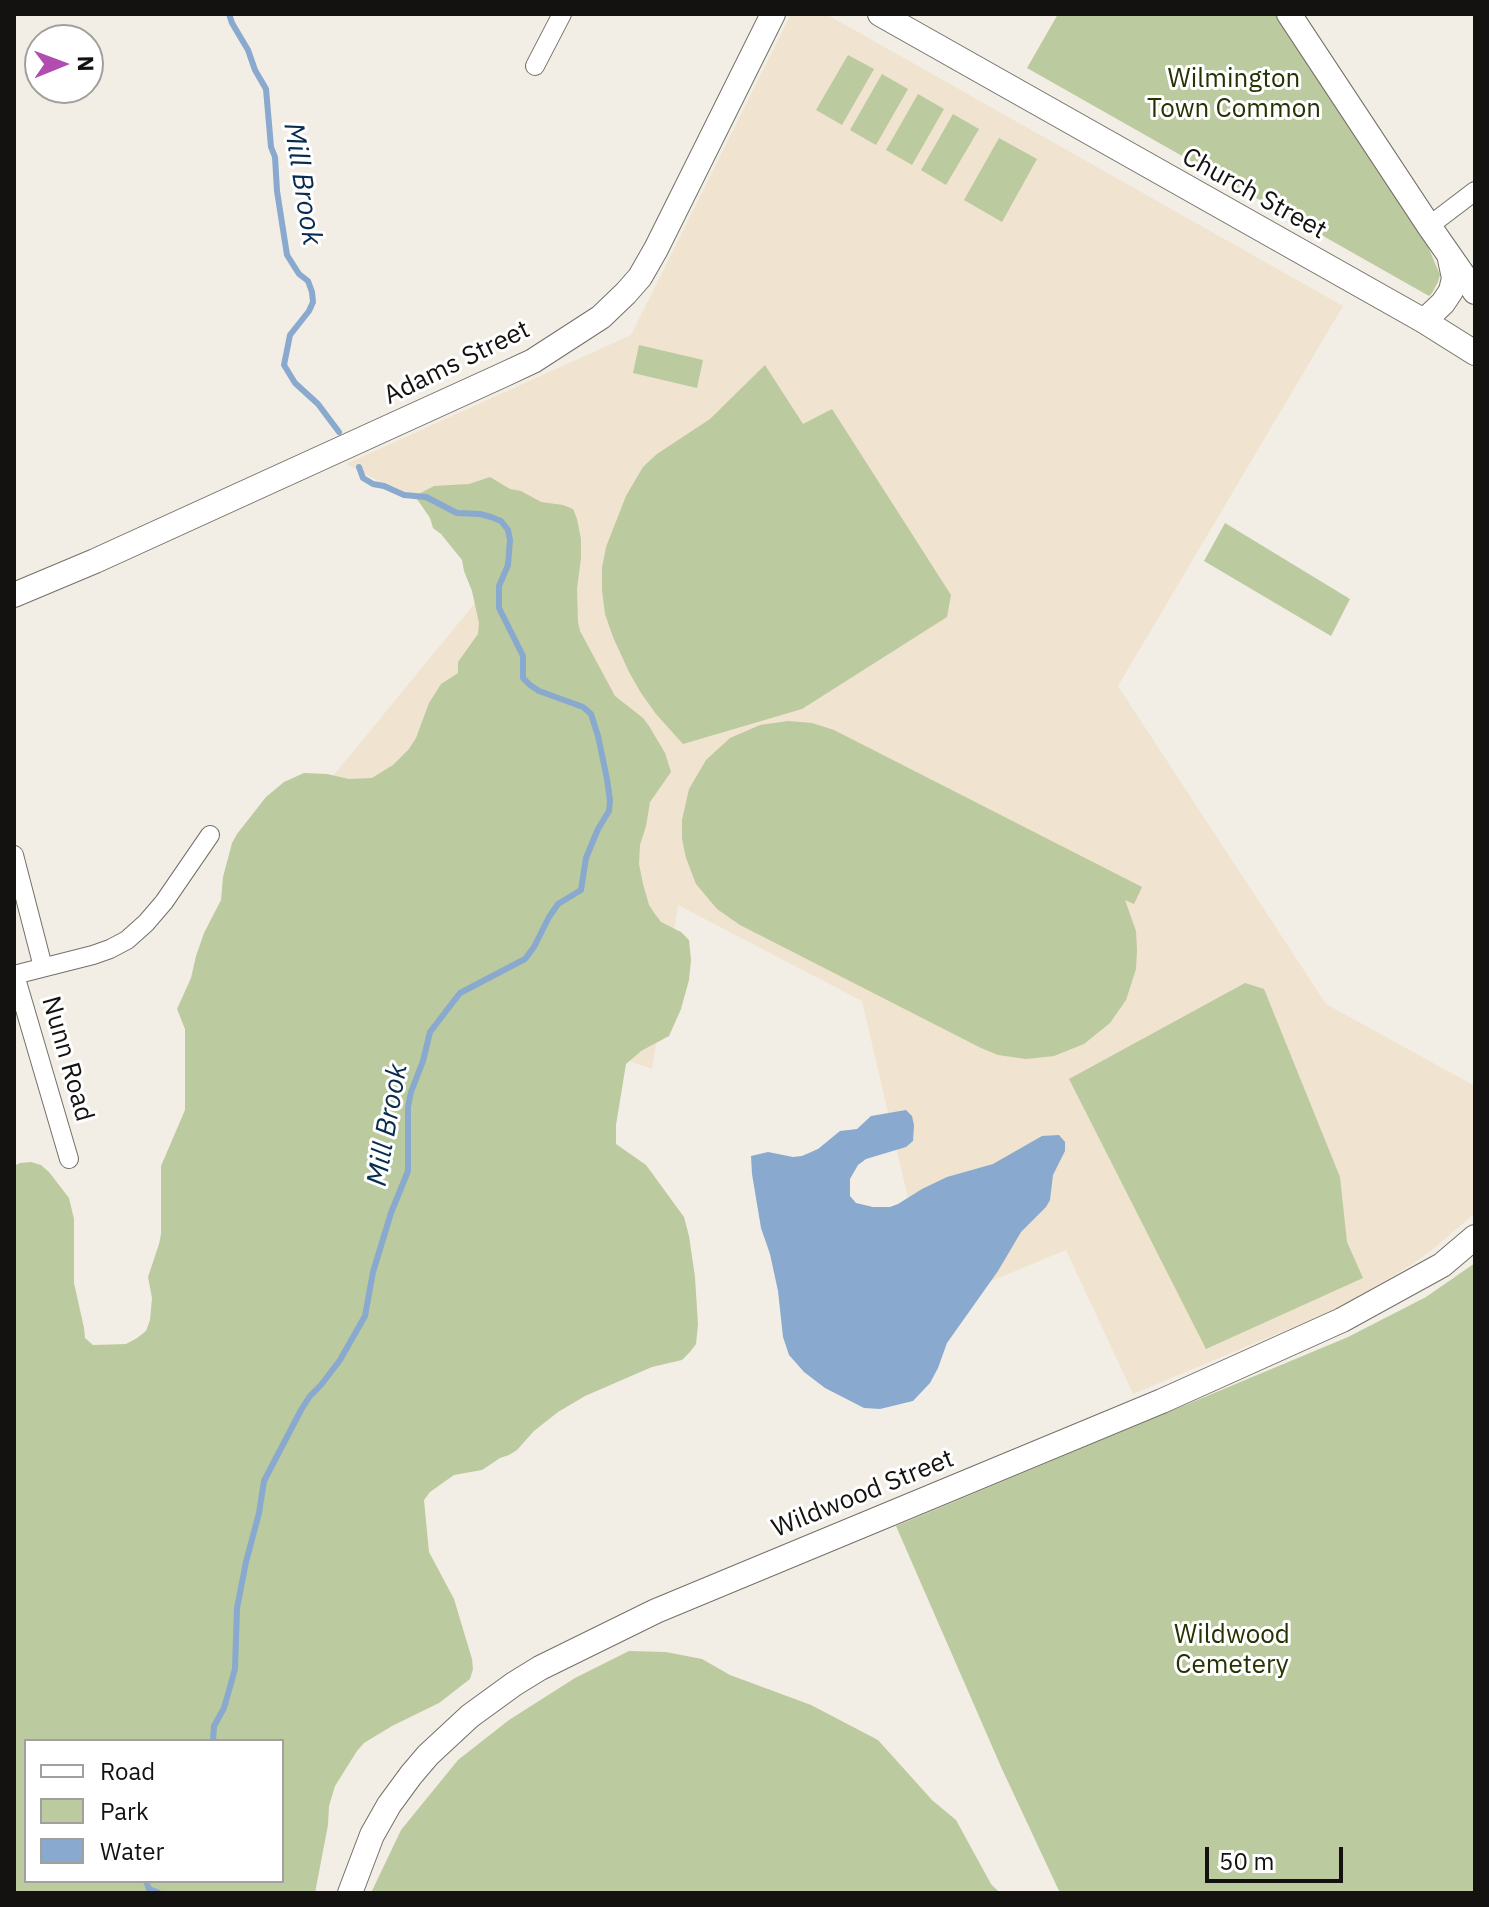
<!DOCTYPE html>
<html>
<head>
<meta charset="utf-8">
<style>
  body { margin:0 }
  #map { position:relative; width:1489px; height:1907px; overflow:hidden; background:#f3eee5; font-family:"IBM Plex Sans",sans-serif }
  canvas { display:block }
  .frame { position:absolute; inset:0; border:16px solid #141210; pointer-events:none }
  .legend { position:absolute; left:24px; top:1739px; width:260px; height:144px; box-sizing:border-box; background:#fff; border:2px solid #a1a09f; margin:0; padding:10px 14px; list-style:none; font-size:24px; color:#141210 }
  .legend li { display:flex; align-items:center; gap:16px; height:40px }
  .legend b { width:40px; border:2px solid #a1a09f }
  .north { position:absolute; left:24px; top:24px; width:80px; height:80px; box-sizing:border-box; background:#fff; border:2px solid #a1a09f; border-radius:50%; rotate:89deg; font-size:22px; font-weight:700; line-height:32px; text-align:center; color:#141210 }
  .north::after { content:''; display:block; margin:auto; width:28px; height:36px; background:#b34cb0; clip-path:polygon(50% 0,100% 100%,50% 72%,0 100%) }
  .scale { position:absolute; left:1205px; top:1847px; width:138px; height:36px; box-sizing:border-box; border:4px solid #141210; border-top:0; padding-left:10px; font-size:24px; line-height:28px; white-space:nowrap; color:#141210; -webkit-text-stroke:6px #fff; paint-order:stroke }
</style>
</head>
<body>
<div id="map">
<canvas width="1489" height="1907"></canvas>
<div class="frame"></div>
<ul class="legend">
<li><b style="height:10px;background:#fff"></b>Road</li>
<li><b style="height:22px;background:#bcca9f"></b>Park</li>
<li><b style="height:22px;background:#89a9ce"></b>Water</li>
</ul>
<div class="north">N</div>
<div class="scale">50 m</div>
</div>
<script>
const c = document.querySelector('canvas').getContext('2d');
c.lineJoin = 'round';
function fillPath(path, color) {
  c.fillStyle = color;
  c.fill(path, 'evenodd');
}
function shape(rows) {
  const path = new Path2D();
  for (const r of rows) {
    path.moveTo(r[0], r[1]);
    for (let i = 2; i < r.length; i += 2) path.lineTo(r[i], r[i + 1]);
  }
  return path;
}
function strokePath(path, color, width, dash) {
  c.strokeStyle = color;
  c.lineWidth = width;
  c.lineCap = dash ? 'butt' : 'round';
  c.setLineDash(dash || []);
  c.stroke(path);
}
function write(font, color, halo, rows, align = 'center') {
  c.font = font + ' "IBM Plex Sans",sans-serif';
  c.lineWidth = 6;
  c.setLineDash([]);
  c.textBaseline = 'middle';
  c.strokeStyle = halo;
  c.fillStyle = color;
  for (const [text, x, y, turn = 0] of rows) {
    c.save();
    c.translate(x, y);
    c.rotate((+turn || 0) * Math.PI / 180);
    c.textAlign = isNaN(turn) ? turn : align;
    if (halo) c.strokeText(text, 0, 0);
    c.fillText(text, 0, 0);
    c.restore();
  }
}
fillPath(shape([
  [791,14,826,14,1343,306,1118,686,1326,1004,1475,1086,1475,1213,1433,1249,1414,1263,1353,1300,1329,1312,1133,1394,1066,1250,933,1305,862,1001,678,905,652,1069,596,1049,283,837,516,553,346,464,631,335]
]), '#f0e3cf');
fillPath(shape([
  [1058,14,1275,14,1407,211,1427,244,1440,275,1438,282,1432,293,1429,296,1027,68],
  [848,55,874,69,842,125,816,110],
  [882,74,908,89,876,145,850,130],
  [918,94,944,109,912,165,886,150],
  [953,114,979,129,946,185,921,170],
  [999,138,1037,159,1002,222,964,200],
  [639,345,703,360,697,388,633,373],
  [765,365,803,424,832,409,951,595,947,617,802,709,683,744,656,714,641,693,629,672,613,637,605,614,602,590,602,568,606,547,626,496,643,467,657,454,710,419],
  [490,477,510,489,521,491,541,502,563,505,573,509,577,519,581,539,581,558,577,589,578,622,580,631,615,696,643,718,649,726,665,753,671,772,650,802,646,826,640,845,639,864,643,884,649,905,655,914,661,922,681,932,689,940,691,960,689,980,681,1009,669,1036,641,1051,626,1064,616,1125,616,1144,646,1165,684,1217,689,1236,695,1277,698,1324,696,1344,690,1352,682,1360,652,1367,585,1396,558,1412,534,1431,517,1450,509,1455,500,1458,482,1470,454,1475,430,1492,424,1500,429,1552,454,1599,472,1659,473,1669,470,1679,439,1703,392,1726,364,1743,357,1751,335,1786,329,1806,328,1825,315,1893,14,1893,14,1166,20,1163,31,1162,41,1165,49,1172,69,1198,74,1219,74,1283,84,1328,85,1338,93,1345,126,1344,137,1338,146,1331,150,1320,152,1298,148,1277,159,1244,161,1234,161,1166,185,1110,185,1029,177,1009,191,978,196,956,204,933,221,900,223,877,232,843,237,834,266,797,284,782,304,773,327,774,349,779,372,778,393,765,409,749,416,738,429,703,441,684,458,673,458,662,478,634,479,623,472,591,464,571,462,560,441,534,433,528,430,518,415,496,434,486,469,484],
  [26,1741,282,1741,282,1881,26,1881],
  [1225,523,1350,599,1331,636,1204,561],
  [788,721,812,723,834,730,1142,887,1134,904,1125,900,1136,931,1137,950,1136,969,1126,1000,1110,1023,1084,1044,1054,1056,1026,1059,998,1055,981,1048,740,925,717,909,696,884,686,858,682,839,682,820,689,789,706,760,730,738,760,725],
  [1245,983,1264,989,1340,1177,1347,1242,1363,1278,1206,1349,1069,1079],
  [1475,1263,1475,1893,1060,1893,1002,1769,896,1526,1348,1337,1426,1297],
  [629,1651,666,1652,702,1659,730,1675,811,1705,878,1740,932,1800,956,1820,991,1884,1000,1893,371,1893,401,1830,458,1760,509,1720,575,1678]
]), '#bcca9f');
fillPath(shape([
  [906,1110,912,1116,914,1125,913,1141,906,1147,866,1159,858,1165,850,1179,850,1196,856,1203,873,1207,890,1207,898,1204,922,1189,947,1177,993,1164,1042,1136,1059,1135,1065,1142,1065,1151,1053,1175,1050,1200,1046,1207,1021,1232,998,1271,947,1343,938,1368,930,1383,913,1401,880,1409,864,1408,825,1388,804,1372,789,1355,783,1337,778,1291,770,1254,761,1228,752,1174,751,1156,768,1152,793,1157,802,1156,818,1149,840,1131,857,1129,871,1116]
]), '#89a9ce');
strokePath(shape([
  [229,14,232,23,248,50,255,70,266,89,271,147,275,157,277,191,287,255,299,274,308,281,312,292,313,302,309,311,290,335,284,365,295,383,318,404,339,432],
  [213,1741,214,1726,224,1708,235,1669,237,1608,246,1562,259,1513,264,1481,301,1410,310,1396,321,1385,340,1360,365,1316,373,1272,391,1213,408,1171,408,1107,411,1092,423,1061,430,1032,460,993,525,959,534,947,549,917,558,904,581,890,586,858,598,829,609,811,610,801,607,779,598,736,591,714,583,707,539,691,530,685,523,678,523,656,499,608,499,586,508,565,510,540,508,530,501,521,491,517,480,514,457,513,426,497,404,495,384,486,373,484,363,478,359,467],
  [146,1881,149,1889,159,1893]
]), '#89a9ce', 6);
const street = shape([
  [535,66,562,14],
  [1429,226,1475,191],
  [14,855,43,967],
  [14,975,93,955,110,949,127,940,146,923,164,902,210,835],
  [15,975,69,1159]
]);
const secondary = shape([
  [880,14,1424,321,1475,353],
  [1289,14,1429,226,1475,292],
  [1424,321,1443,303,1451,291,1454,278,1450,259],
  [14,595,95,561,503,375,533,361,601,317,626,293,640,277,656,249,773,14],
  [350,1893,372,1835,389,1805,411,1775,428,1755,470,1716,514,1684,540,1668,656,1611,1162,1401,1342,1320,1442,1265,1475,1237]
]);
strokePath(street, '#747068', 20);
strokePath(secondary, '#747068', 26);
strokePath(street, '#fff', 18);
strokePath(secondary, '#fff', 24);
write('26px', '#263200', '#fff', [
  ["Wilmington",1234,79],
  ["Town Common",1234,109],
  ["Wildwood",1232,1635],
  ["Cemetery",1232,1665]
]);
write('26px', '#141210', '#fff', [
  ["Church Street",1254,194,29],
  ["Adams Street",457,363,-26],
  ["Nunn Road",67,1059,74],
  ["Wildwood Street",863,1494,-22]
]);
write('italic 28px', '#082c4f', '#fff', [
  ["Mill Brook",302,184,81],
  ["Mill Brook",388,1125,-80]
]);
</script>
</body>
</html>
